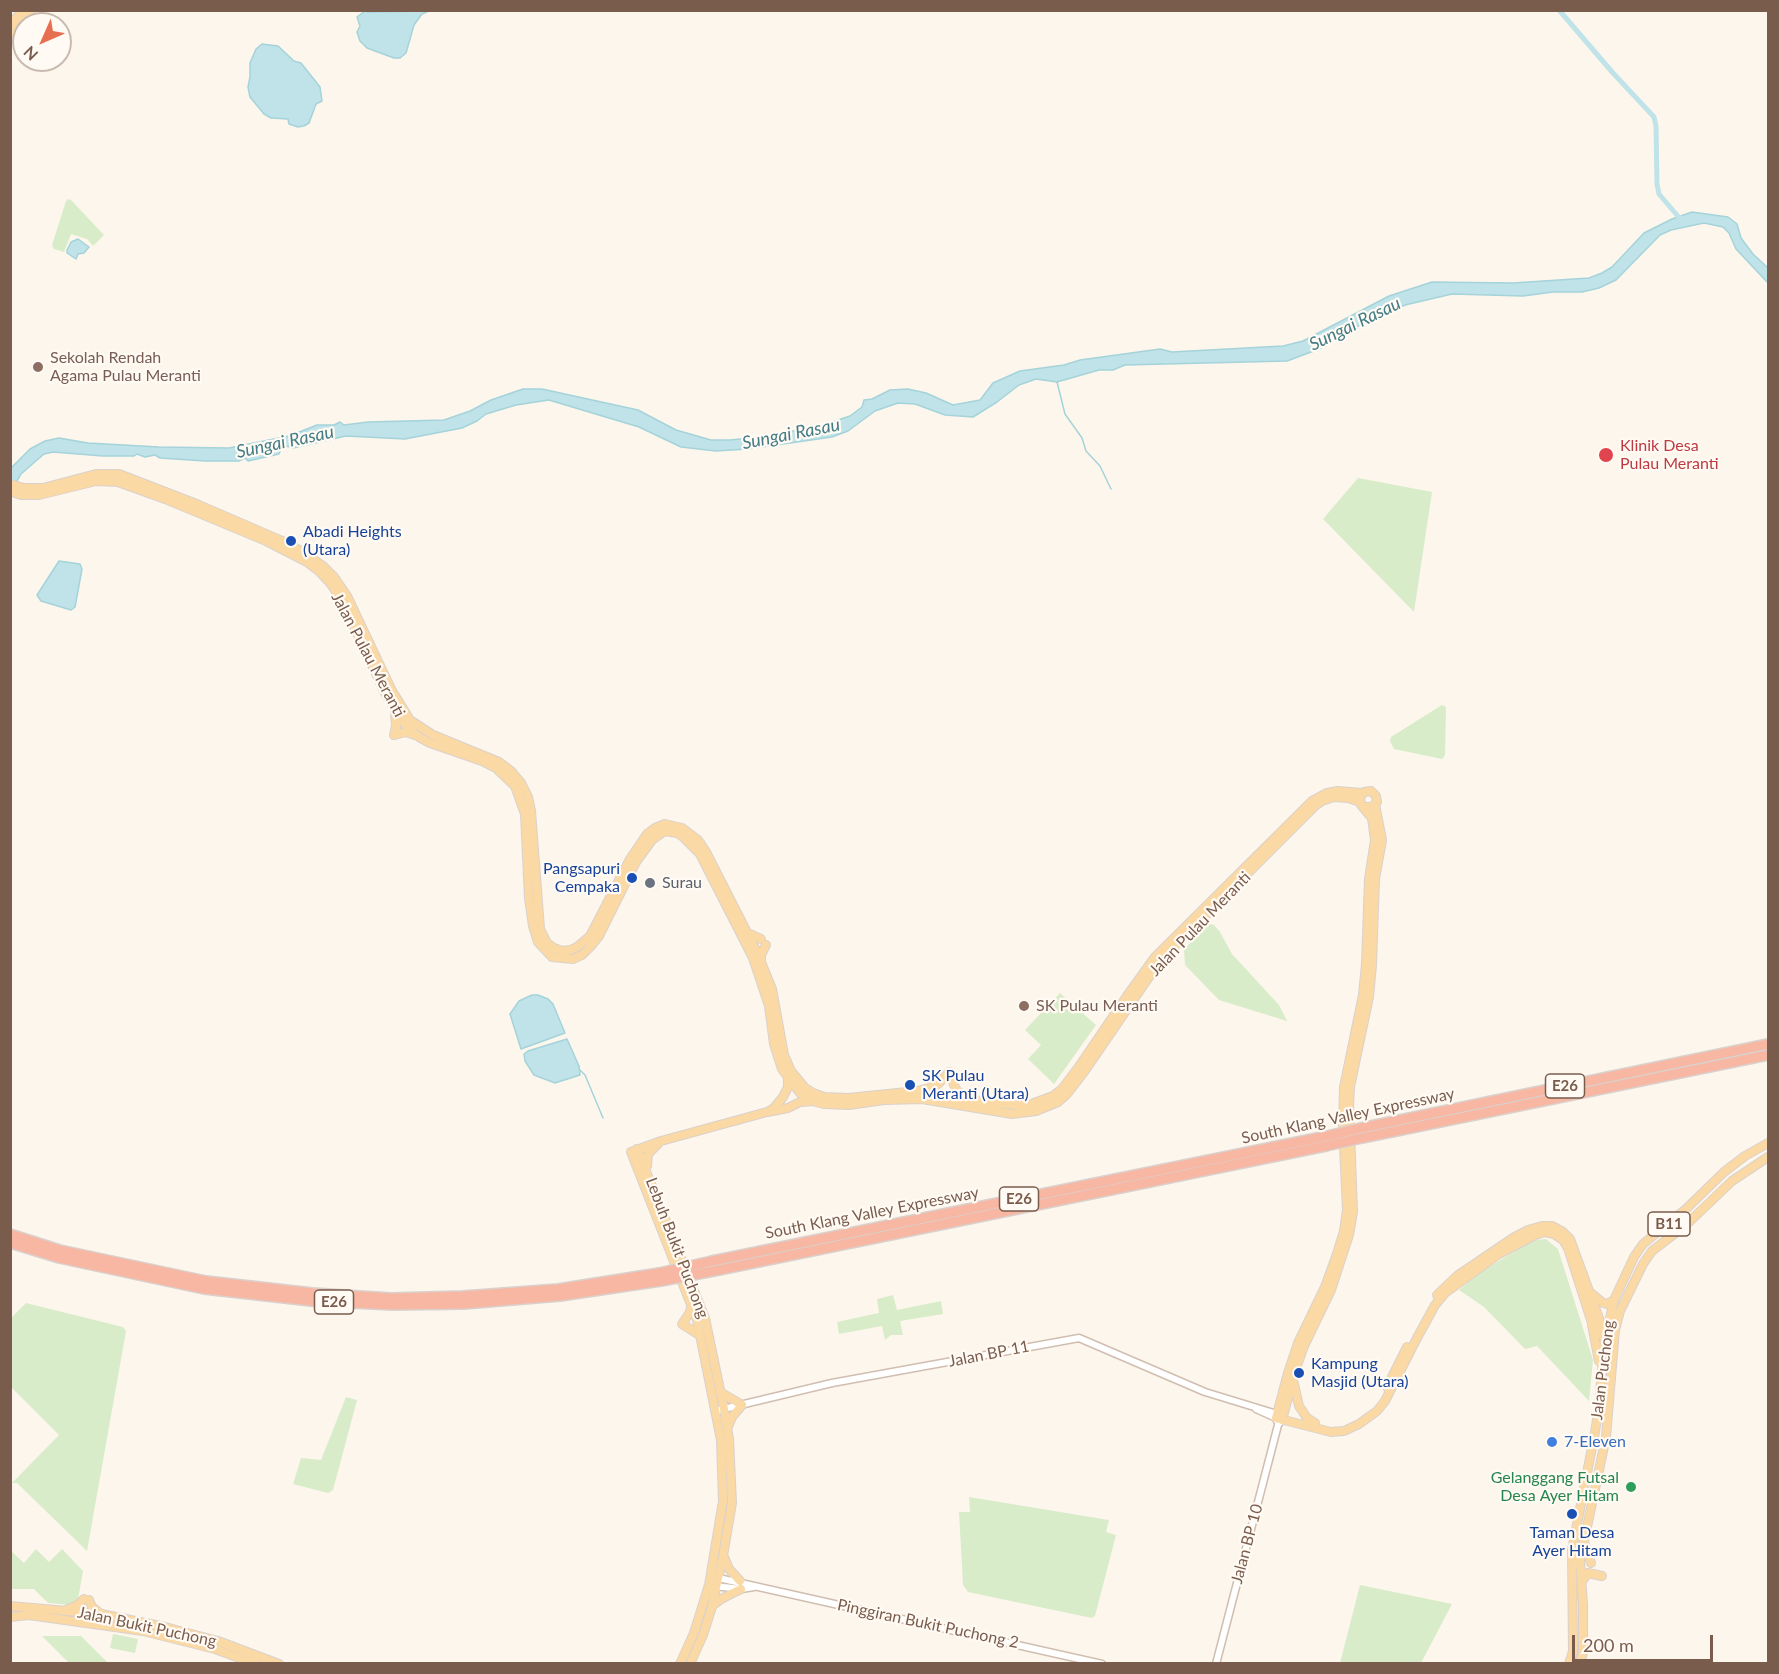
<!DOCTYPE html>
<html>
<head>
<meta charset="utf-8">
<style>
  body { margin:0 }
  #map { position:relative; width:1779px; height:1674px; overflow:hidden; background:#fdf6ec; font-family:Lato,sans-serif }
  canvas { display:block }
  .frame { position:absolute; inset:0; border:12px solid #7a5c4d; pointer-events:none }
  .north { position:absolute; left:12px; top:12px; width:60px; height:60px; box-sizing:border-box; background:#fffaf3; border:2px solid #cabbb1; border-radius:50%; rotate:225deg; font-size:16px; font-weight:700; line-height:24px; text-align:center; color:#7a5c4d }
  .north::after { content:''; display:block; margin:auto; width:21px; height:27px; background:#e76f51; clip-path:polygon(50% 0,100% 100%,50% 72%,0 100%) }
  .scale { position:absolute; left:1572px; top:1635px; width:141px; height:27px; box-sizing:border-box; border:3px solid #7a5c4d; border-top:0; padding-left:8px; font-size:18px; line-height:21px; white-space:nowrap; color:#7a5c4d; -webkit-text-stroke:4px #fffaf3; paint-order:stroke }
</style>
</head>
<body>
<div id="map">
<canvas width="1779" height="1674"></canvas>
<div class="frame"></div>
<div class="north">N</div>
<div class="scale">200 m</div>
</div>
<script>
const c = document.querySelector('canvas').getContext('2d');
c.lineJoin = 'round';
function fillPath(path, color) {
  c.fillStyle = color;
  c.fill(path, 'evenodd');
}
function shape(rows) {
  const path = new Path2D();
  for (const r of rows) {
    path.moveTo(r[0], r[1]);
    for (let i = 2; i < r.length; i += 2) path.lineTo(r[i], r[i + 1]);
  }
  return path;
}
function strokePath(path, color, width, dash) {
  c.strokeStyle = color;
  c.lineWidth = width;
  c.lineCap = dash ? 'butt' : 'round';
  c.setLineDash(dash || []);
  c.stroke(path);
}
function write(font, color, halo, rows, align = 'center') {
  c.font = font + ' Lato,sans-serif';
  c.lineWidth = 4.5;
  c.setLineDash([]);
  c.textBaseline = 'middle';
  c.strokeStyle = halo;
  c.fillStyle = color;
  for (const [text, x, y, turn = 0] of rows) {
    c.save();
    c.translate(x, y);
    c.rotate((+turn || 0) * Math.PI / 180);
    c.textAlign = isNaN(turn) ? turn : align;
    if (halo) c.strokeText(text, 0, 0);
    c.fillText(text, 0, 0);
    c.restore();
  }
}
fillPath(shape([
  [68,199,71,200,104,235,93,246,87,239,71,234,64,252,54,249,52,245,66,201],
  [1358,478,1432,492,1414,612,1323,519],
  [1442,705,1446,707,1445,755,1442,759,1394,749,1390,741,1391,737],
  [1210,924,1214,925,1220,932,1232,954,1279,1005,1287,1021,1219,1000,1185,965,1184,950,1204,927],
  [1060,993,1096,1025,1054,1084,1028,1059,1041,1045,1025,1030],
  [1546,1239,1558,1249,1593,1360,1589,1401,1537,1346,1525,1349,1484,1307,1459,1290,1481,1272,1533,1240],
  [893,1295,897,1310,941,1301,943,1314,900,1321,903,1335,891,1335,885,1340,882,1326,839,1334,837,1322,879,1313,877,1299],
  [26,1303,123,1327,126,1331,87,1551,17,1483,12,1483,59,1435,11,1387,11,1318],
  [346,1397,357,1400,333,1490,328,1493,293,1484,301,1458,321,1460],
  [969,1497,1109,1520,1106,1532,1116,1535,1095,1616,1092,1618,968,1592,963,1585,959,1512,970,1512],
  [36,1549,49,1562,62,1549,83,1571,78,1599,70,1605,48,1603,34,1589,11,1589,10,1550,24,1563],
  [1360,1585,1452,1604,1421,1663,1340,1663],
  [113,1634,138,1639,135,1653,110,1648],
  [42,1636,81,1636,108,1663,69,1663]
]), '#d8ecc9');
const water = shape([
  [365,11,368,12,429,11,422,14,414,25,406,53,400,58,394,58,367,48,360,41,357,32,360,26,357,17,365,11],
  [262,44,278,46,294,61,301,63,320,87,322,101,316,104,309,123,304,126,298,127,289,124,288,119,271,118,264,114,250,97,248,87,250,77,250,63,256,49,262,44],
  [1692,212,1728,217,1737,224,1741,238,1753,254,1768,268,1768,283,1736,249,1729,233,1723,227,1704,223,1671,230,1660,235,1616,280,1599,288,1582,292,1553,292,1523,296,1452,294,1405,305,1360,325,1319,349,1287,361,1125,365,1113,370,1099,370,1057,382,1036,379,1019,385,997,402,973,417,945,415,915,404,898,403,875,411,848,431,832,437,748,449,716,451,681,447,639,427,549,400,516,405,486,414,477,421,462,428,405,439,346,436,293,448,286,446,281,449,279,454,248,461,245,458,239,461,205,461,160,458,155,455,145,457,137,454,134,456,103,456,53,452,44,454,21,474,11,492,11,468,30,449,45,441,59,438,88,443,159,447,229,448,289,436,317,425,334,425,340,422,344,425,368,422,444,420,470,411,491,400,523,389,542,389,638,410,676,430,711,440,730,440,769,436,789,431,805,431,850,416,862,407,864,400,872,399,890,390,908,389,926,393,953,405,980,400,993,383,1020,371,1064,365,1080,360,1160,349,1172,352,1283,346,1303,341,1389,296,1432,282,1513,283,1589,278,1602,273,1612,267,1644,233,1672,219,1692,212],
  [78,239,89,247,84,253,78,254,76,259,67,253,67,250,71,242,78,239],
  [59,561,80,564,82,569,75,607,71,610,41,601,37,595,59,561],
  [532,995,538,995,548,999,553,1004,565,1033,521,1049,510,1014,519,1001,532,995],
  [567,1039,579,1066,580,1075,555,1083,534,1075,525,1061,524,1054,528,1051,567,1039]
]);
fillPath(water, '#bfe3e8');
strokePath(water, '#a5d3da', 1.5);
strokePath(shape([
  [1057,382,1065,414,1082,438,1086,451,1100,466,1111,489],
  [580,1070,585,1075,603,1118]
]), '#a5d3da', 1.5);
strokePath(shape([
  [1559,10,1613,73,1654,117,1656,126,1657,184,1659,194,1682,221]
]), '#bfe3e8', 5);
const minor = shape([
  [1256,1409,1276,1418,1277,1421],
  [715,1411,832,1383,1079,1338,1205,1392,1277,1414],
  [714,1577,1102,1664],
  [714,1586,741,1589,754,1587],
  [1216,1664,1278,1425,1282,1420]
]);
const major = shape([
  [10,25,23,10],
  [10,35,31,10],
  [10,484,24,488,43,488,96,474,119,474,199,505,280,540,303,552,323,566,334,577,347,596,391,689,410,720,433,735,499,762,511,771,521,783,528,797,531,811,540,929,547,943,554,948,562,951,570,950,577,947,590,936,630,859,647,834,655,828,665,824,682,828,698,840,706,852,756,950,772,989,784,1055,791,1071,805,1088,813,1093,824,1097,848,1098,917,1091,993,1103,1026,1106,1053,1096,1062,1089,1078,1068,1127,996,1155,957,1312,801,1327,793,1338,791,1362,793],
  [10,491,21,495,39,495,96,481,118,482,165,499,266,541,307,562,320,572,331,584,342,601,385,693,405,725,419,737,430,743,482,761,496,768,515,786,525,814,529,898,533,926,538,942,552,957,573,959,582,955,590,947,599,936,636,862,652,840,665,831,677,833,682,836,700,854,753,958,769,1006,774,1044,782,1069,800,1093,816,1102,824,1104,849,1105,884,1100,922,1099,1012,1114,1036,1111,1058,1102,1067,1094,1084,1072,1160,961,1316,805,1322,801,1333,797,1348,798,1360,802],
  [395,712,396,726,394,735,406,732,415,735],
  [1366,807,1372,807,1377,802,1376,796,1371,791,1364,792,1360,797,1361,805,1372,818,1375,840,1369,879,1366,964,1363,995,1344,1087,1343,1125,1347,1210,1344,1231,1337,1254,1325,1287,1298,1343,1288,1373,1276,1418,1331,1432,1344,1431,1359,1424,1377,1411,1385,1401,1417,1338,1435,1305,1445,1293,1499,1254,1535,1235,1545,1232,1554,1234,1563,1240,1568,1248,1592,1323,1600,1334,1613,1345],
  [748,933,761,939],
  [761,960,761,955,766,945],
  [949,1072,956,1090,966,1097],
  [921,1090,936,1086,949,1072],
  [768,1112,774,1108,783,1097,788,1087,788,1079],
  [637,1149,705,1318,724,1409,729,1439,732,1503,723,1556,711,1610,703,1635,690,1664],
  [647,1166,648,1154,658,1144],
  [1591,1293,1603,1303,1607,1304,1614,1300],
  [1437,1295,1457,1276,1513,1238,1528,1230,1542,1226,1552,1226,1563,1232,1570,1239,1600,1321,1607,1333],
  [692,1306,689,1314,682,1324,701,1336],
  [1592,1325,1599,1361],
  [1294,1384,1299,1406,1307,1418,1315,1423],
  [1387,1387,1407,1347],
  [720,1392,742,1405,732,1417,728,1427],
  [1282,1420,1296,1368,1304,1346,1331,1290,1349,1235,1353,1212,1349,1105,1350,1087,1369,997,1372,965,1375,879,1382,840,1375,804],
  [1584,1542,1591,1563],
  [724,1557,729,1569,740,1581],
  [1582,1581,1588,1573,1602,1576],
  [89,1600,92,1607,101,1614],
  [10,1606,101,1614,165,1627,218,1641,279,1664],
  [712,1606,721,1599,741,1589],
  [68,1609,76,1606,84,1599],
  [10,1617,29,1615,143,1631,215,1649,256,1664],
  [680,1664,694,1633,709,1585,723,1501,721,1440,697,1320,631,1152,661,1141,767,1112,788,1108,800,1102,814,1101],
  [1569,1664,1573,1651,1572,1550,1595,1432,1599,1407,1604,1345,1614,1300,1634,1257,1643,1244,1687,1208,1724,1172,1745,1156,1768,1143],
  [1579,1664,1583,1653,1583,1605,1580,1560,1606,1437,1615,1330,1620,1311,1643,1264,1652,1251,1686,1225,1732,1181,1768,1157]
]);
const highway = shape([
  [1361,1128,1768,1044],
  [1362,1138,1768,1055],
  [10,1234,60,1250,206,1281,313,1293,391,1298,463,1296,558,1289,659,1273],
  [10,1243,59,1258,204,1289,311,1301,393,1305,464,1304,560,1296,661,1281],
  [712,1261,1327,1136],
  [714,1271,1326,1146]
]);
strokePath(minor, '#d1beb0', 9);
strokePath(major, '#dad1cd', 10);
strokePath(highway, '#dad1cd', 12);
strokePath(minor, '#fff', 6);
strokePath(major, '#fbd9a5', 8);
strokePath(highway, '#f7b7a3', 9);
const highwayBridge = shape([
  [1327,1136,1361,1128],
  [1326,1146,1362,1138],
  [659,1273,712,1261],
  [661,1281,714,1271]
]);
strokePath(highwayBridge, '#dad1cd', 12, []);
strokePath(highwayBridge, '#f7b7a3', 9);
for (const [x, y, r, color] of [
  [38,367,6,"#8d6e63"],
  [1606,455,8,"#e0444e"],
  [291,541,6,"#1a4fb4"],
  [632,878,6,"#1a4fb4"],
  [650,883,6,"#6b7280"],
  [1024,1006,6,"#8d6e63"],
  [910,1085,6,"#1a4fb4"],
  [1299,1373,6,"#1a4fb4"],
  [1552,1442,6,"#3f7fe0"],
  [1631,1487,6,"#2e9e5b"],
  [1572,1514,6,"#1a4fb4"]
]) {
  const dot = new Path2D();
  dot.arc(x, y, r, 0, 2 * Math.PI);
  c.fillStyle = color;
  c.fill(dot);
  strokePath(dot, '#fffaf3', 2);
}
for (const [x, y, w] of [
  [1565,1086,39],
  [1019,1199,39],
  [1669,1224,42],
  [334,1302,39]
]) {
  const box = new Path2D();
  box.roundRect(x - w / 2, y - 12, w, 24, 4.5);
  c.fillStyle = '#fffaf3';
  c.fill(box);
  strokePath(box, '#7a5c4d', 1.5);
}
write('bold 15px', '#7a5c4d', null, [
  ["E26",1565,1086],
  ["E26",1019,1199],
  ["B11",1669,1224],
  ["E26",334,1302]
]);
write('16px', '#785e54', '#fffaf3', [
  ["Sekolah Rendah",50,358],
  ["Agama Pulau Meranti",50,376],
  ["SK Pulau Meranti",1036,1006]
], 'left');
write('16px', '#be3a42', '#fffaf3', [
  ["Klinik Desa",1620,446],
  ["Pulau Meranti",1620,464]
], 'left');
write('16px', '#164399', '#fffaf3', [
  ["Abadi Heights",303,532],
  ["(Utara)",303,550],
  ["Pangsapuri",620,869,"right"],
  ["Cempaka",620,887,"right"],
  ["SK Pulau",922,1076],
  ["Meranti (Utara)",922,1094],
  ["Kampung",1311,1364],
  ["Masjid (Utara)",1311,1382],
  ["Taman Desa",1572,1533,"center"],
  ["Ayer Hitam",1572,1551,"center"]
], 'left');
write('16px', '#7a5c4d', '#fffaf3', [
  ["Jalan Pulau Meranti",368,655,62],
  ["Jalan Pulau Meranti",1200,924,-46],
  ["South Klang Valley Expressway",1348,1116,-12],
  ["South Klang Valley Expressway",872,1213,-11],
  ["Lebuh Bukit Puchong",677,1248,69],
  ["Jalan BP 11",989,1354,-11],
  ["Jalan Puchong",1603,1370,-83],
  ["Jalan BP 10",1247,1544,-75],
  ["Pinggiran Bukit Puchong 2",928,1624,12],
  ["Jalan Bukit Puchong",147,1627,12]
]);
write('16px', '#5b616d', '#fffaf3', [
  ["Surau",662,883]
], 'left');
write('16px', '#366cbe', '#fffaf3', [
  ["7-Eleven",1564,1442]
], 'left');
write('16px', '#27864d', '#fffaf3', [
  ["Gelanggang Futsal",1619,1478],
  ["Desa Ayer Hitam",1619,1496]
], 'right');
write('italic 18px', '#437c86', '#fffaf3', [
  ["Sungai Rasau",1355,324,-26],
  ["Sungai Rasau",791,434,-11],
  ["Sungai Rasau",285,442,-12]
]);
</script>
</body>
</html>
